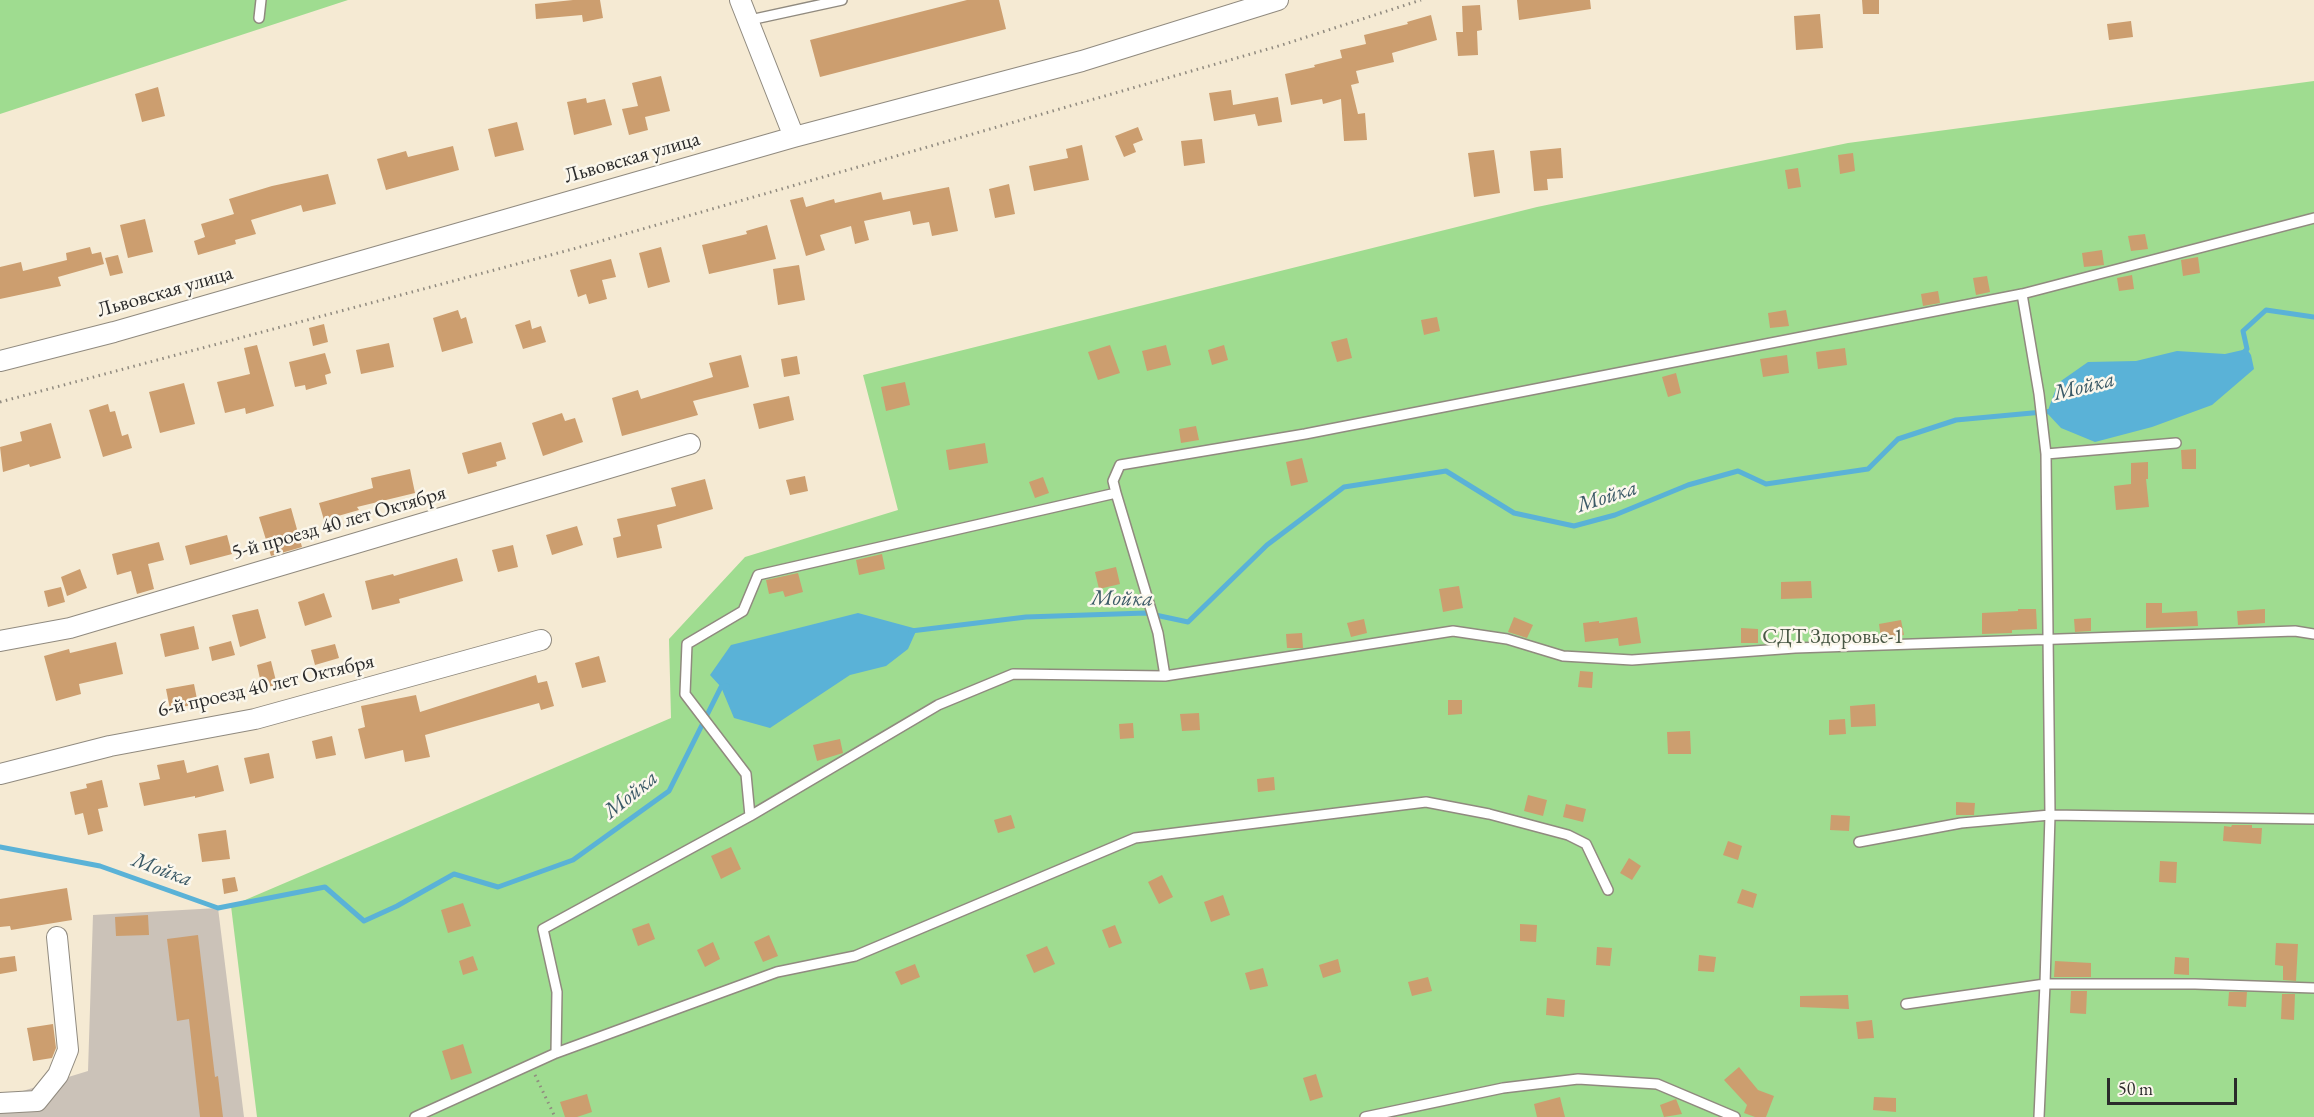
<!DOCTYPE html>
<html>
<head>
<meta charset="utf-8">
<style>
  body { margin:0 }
  #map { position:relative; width:2314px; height:1117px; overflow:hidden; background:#f5ead3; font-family:"EB Garamond",serif }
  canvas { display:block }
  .scale { position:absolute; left:2107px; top:1078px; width:130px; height:27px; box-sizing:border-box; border:3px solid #2b2b2b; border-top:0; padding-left:8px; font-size:18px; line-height:21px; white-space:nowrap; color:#2b2b2b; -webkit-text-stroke:4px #fbf7ec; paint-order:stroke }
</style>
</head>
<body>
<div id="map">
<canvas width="2314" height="1117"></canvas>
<div class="scale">50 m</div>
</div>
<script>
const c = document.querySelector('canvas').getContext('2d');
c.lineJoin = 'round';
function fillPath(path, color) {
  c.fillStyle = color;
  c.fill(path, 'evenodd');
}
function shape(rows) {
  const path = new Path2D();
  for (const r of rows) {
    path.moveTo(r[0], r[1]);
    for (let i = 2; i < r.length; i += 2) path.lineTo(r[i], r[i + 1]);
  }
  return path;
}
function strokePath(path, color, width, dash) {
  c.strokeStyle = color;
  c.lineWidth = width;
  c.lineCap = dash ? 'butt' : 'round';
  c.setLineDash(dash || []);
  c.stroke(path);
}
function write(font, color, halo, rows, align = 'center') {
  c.font = font + ' "EB Garamond",serif';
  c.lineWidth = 5;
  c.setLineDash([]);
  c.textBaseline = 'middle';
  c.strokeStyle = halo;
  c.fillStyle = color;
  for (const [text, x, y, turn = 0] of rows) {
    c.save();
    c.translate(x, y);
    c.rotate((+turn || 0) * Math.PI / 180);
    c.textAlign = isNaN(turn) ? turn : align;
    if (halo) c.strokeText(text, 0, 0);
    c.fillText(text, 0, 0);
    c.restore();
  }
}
fillPath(shape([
  [218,908,244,1117,0,1117,0,1098,88,1071,93,915]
]), '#cbc2b8');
fillPath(shape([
  [0,0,348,0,0,114],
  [2314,81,2314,1117,257,1117,231,906,671,718,669,639,745,557,898,510,863,375,1537,207,1848,143]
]), '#9fdc90');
fillPath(shape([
  [2247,349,2251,355,2254,369,2212,405,2152,427,2095,442,2061,428,2047,413,2058,383,2088,362,2136,361,2177,351,2225,354],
  [858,613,917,629,908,649,886,666,850,675,770,728,734,718,721,687,710,675,731,645]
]), '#5ab2d7');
strokePath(shape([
  [2243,353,2247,349,2243,331,2266,310,2314,317],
  [911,631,1026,617,1146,613,1188,622,1267,545,1344,487,1446,471,1514,513,1574,526,1615,515,1688,485,1738,471,1766,484,1868,469,1898,439,1956,420,2054,411],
  [0,847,100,866,218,908,325,887,364,921,397,906,454,874,498,887,573,860,669,791,721,687,727,686]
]), '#5ab2d7', 5);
fillPath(shape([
  [573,0,600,0,603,18,583,22,582,15,536,19,535,4],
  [967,0,999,0,1006,29,820,77,810,40],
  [1517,0,1590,0,1591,9,1519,20],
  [1862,0,1879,0,1879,14,1863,14],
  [1480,5,1482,30,1477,31,1478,55,1458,56,1456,32,1463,32,1462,6],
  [1820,14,1823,48,1796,50,1794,16],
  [1431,15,1437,40,1392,53,1394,62,1356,71,1359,83,1351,85,1358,114,1365,113,1367,140,1344,141,1341,99,1323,104,1322,99,1291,105,1285,74,1315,67,1314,65,1342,58,1340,50,1366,44,1364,35,1408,24,1407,22],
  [2131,21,2133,37,2109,40,2107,24],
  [661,76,670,111,645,117,648,130,629,135,622,109,638,106,632,83],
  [158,87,165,116,142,122,135,94],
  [1231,90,1233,105,1278,97,1282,122,1258,126,1255,114,1214,121,1209,93],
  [586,98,587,103,605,99,612,125,574,135,567,102],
  [517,122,524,150,495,157,488,129],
  [1138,127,1143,140,1133,144,1136,152,1124,157,1115,136],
  [1202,139,1205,163,1184,166,1181,141],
  [1082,145,1089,180,1034,191,1029,166,1068,158,1066,149],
  [453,146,459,170,386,190,377,159,406,151,408,157],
  [1561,148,1563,178,1547,179,1548,190,1534,191,1530,151],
  [1494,150,1500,193,1474,197,1468,153],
  [1853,153,1855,171,1840,174,1838,155],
  [1798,168,1801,187,1788,189,1785,170],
  [328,174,336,204,303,212,301,205,251,220,256,234,235,240,236,244,198,255,194,241,205,237,201,224,234,214,229,199,272,186],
  [1009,184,1015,214,995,218,989,189],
  [949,187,958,231,932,236,929,222,913,225,910,211,864,221,869,240,855,244,851,226,820,235,825,250,806,256,790,200,803,197,806,207,834,199,835,203,881,192,883,200],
  [145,219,153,252,128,258,120,225],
  [767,225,776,259,709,274,702,245,747,234,746,231],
  [2145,234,2148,249,2131,251,2128,236],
  [90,247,92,254,101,252,104,264,58,277,61,286,0,299,0,267,21,262,23,271,67,260,66,253],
  [661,247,670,282,648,288,639,253],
  [2102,250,2104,265,2084,267,2082,253],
  [118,255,123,273,110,276,105,258],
  [2198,257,2200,273,2183,276,2181,260],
  [611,259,616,277,602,280,607,299,589,304,586,294,578,297,570,270],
  [799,265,805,300,778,305,773,269],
  [2132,275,2134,289,2119,291,2117,278],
  [1987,276,1990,292,1976,295,1973,278],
  [1938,291,1940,303,1923,306,1921,294],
  [458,310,461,319,466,317,473,343,442,352,433,318],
  [1786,310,1789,326,1770,328,1768,313],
  [1437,317,1440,331,1424,335,1421,320],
  [530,320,532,329,541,326,546,342,523,349,515,325],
  [324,324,328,342,313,346,309,328],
  [1347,338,1352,358,1337,362,1331,342],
  [389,343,394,367,361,374,356,350],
  [257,345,274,406,246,414,245,408,225,413,217,382,250,374,244,348],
  [1110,345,1120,373,1098,380,1088,352],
  [1166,345,1171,365,1147,371,1142,351],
  [1224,345,1228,360,1212,365,1208,350],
  [1845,348,1847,365,1818,369,1816,352],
  [325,353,331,373,325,375,327,384,306,390,305,385,295,387,289,362],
  [741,355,749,387,693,401,698,415,622,436,612,398,638,390,641,399,713,377,709,363],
  [1787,355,1789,373,1763,377,1760,359],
  [797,356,800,374,784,377,781,359],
  [1676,373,1681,393,1668,397,1662,377],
  [905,382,910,405,886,411,881,387],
  [184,383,195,424,160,433,149,392],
  [789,396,794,420,759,429,753,404],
  [108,404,110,412,115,411,122,436,128,434,132,448,103,457,89,410],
  [562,413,565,421,575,418,583,442,543,456,532,423],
  [51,423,61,458,30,467,29,464,3,472,0,447,22,441,20,432],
  [1196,426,1199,440,1181,443,1179,429],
  [501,442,506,459,496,462,497,466,468,474,462,453],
  [985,443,988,463,949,470,946,450],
  [2196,449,2196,469,2182,469,2181,450],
  [1302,458,1308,482,1291,486,1286,462],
  [2148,462,2148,479,2146,479,2149,507,2116,510,2114,486,2131,484,2131,463],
  [410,469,415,493,357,507,359,510,324,520,319,503,373,488,371,478],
  [805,476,808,491,790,495,786,480],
  [1043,477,1049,493,1035,498,1029,482],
  [705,479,713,509,657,525,662,548,617,558,613,538,621,536,617,519,676,506,671,488],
  [291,508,302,547,271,556,259,517],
  [577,526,583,545,552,555,546,535],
  [227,535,232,554,190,565,185,546],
  [159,542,164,560,148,564,154,589,137,594,131,571,117,575,112,554],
  [513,545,518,567,498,572,492,550],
  [882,554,885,569,859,575,856,560],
  [457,558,463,581,399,599,400,603,372,610,365,581,393,574,394,576],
  [1116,567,1120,584,1099,589,1095,572],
  [80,569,87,588,67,596,61,577],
  [798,573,803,592,785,597,783,591,769,594,766,580],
  [1811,581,1812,598,1781,599,1781,582],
  [1459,586,1463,608,1443,612,1439,589],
  [61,587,65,602,48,607,44,591],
  [324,593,332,617,305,626,298,602],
  [2146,603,2162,603,2162,613,2197,611,2198,626,2146,628],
  [258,609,266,638,240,647,232,615],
  [2018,609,2036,609,2037,629,2012,630,2012,633,1982,634,1982,613,2018,611],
  [2265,609,2265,623,2238,625,2237,611],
  [1514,617,1533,625,1527,638,1508,632],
  [1637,617,1641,643,1619,646,1618,638,1585,642,1583,623,1599,621,1599,623],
  [2091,618,2091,631,2075,632,2074,619],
  [1364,619,1367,633,1351,637,1347,623],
  [1901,620,1904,635,1881,638,1879,624],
  [194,626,199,649,165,657,160,634],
  [1741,628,1758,629,1758,643,1741,643],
  [1302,633,1303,648,1287,648,1286,634],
  [231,641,235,655,212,661,209,647],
  [116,642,123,674,79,684,81,694,56,701,44,656,69,649,70,653],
  [335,644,339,658,315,665,311,650],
  [599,656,606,682,582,688,575,663],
  [271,661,277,685,262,688,257,665],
  [1580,671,1593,672,1592,688,1578,687],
  [536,675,538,683,547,681,554,706,541,710,539,703,425,735,430,757,405,762,403,750,365,759,358,729,365,727,361,706,416,695,420,712],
  [194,684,198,704,170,709,166,689],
  [1448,700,1462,700,1462,714,1448,715],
  [1875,704,1876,726,1851,727,1850,706],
  [1199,713,1200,730,1182,731,1180,714],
  [1845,719,1846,734,1829,735,1829,720],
  [1133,723,1134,738,1120,739,1119,724],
  [1690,731,1691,754,1668,754,1667,732],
  [332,736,336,755,316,759,312,741],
  [840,739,843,753,817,761,813,745],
  [269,753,274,778,250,784,244,758],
  [184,760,187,773,218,765,224,791,195,798,195,796,144,806,139,783,160,779,157,765],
  [1274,777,1275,790,1258,792,1257,779],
  [102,780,108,807,98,809,103,831,88,835,83,813,75,815,70,792,87,788,86,784],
  [1528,795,1547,800,1543,816,1524,811],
  [1956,802,1975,803,1974,815,1956,815],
  [1566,804,1586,809,1583,822,1563,817],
  [1011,815,1015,828,998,833,994,820],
  [1831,815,1850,816,1849,831,1830,830],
  [2232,825,2252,825,2252,828,2262,828,2261,844,2223,841,2224,826,2231,827],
  [226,830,230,859,202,862,198,834],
  [1728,841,1742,846,1738,860,1723,855],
  [731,847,741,869,721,879,711,856],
  [1629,858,1641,866,1632,880,1620,873],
  [2160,861,2177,862,2176,883,2159,882],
  [1162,875,1173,897,1159,904,1148,882],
  [235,877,238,891,224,894,222,879],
  [67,888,72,920,11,930,10,926,0,927,0,899],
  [1742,889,1757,894,1753,908,1737,903],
  [1223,895,1230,915,1211,922,1204,902],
  [463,903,471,926,448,933,441,910],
  [148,915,149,935,116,936,115,917],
  [649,923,655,939,638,946,632,929],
  [1520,924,1537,925,1536,942,1520,941],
  [1115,925,1122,943,1109,948,1102,930],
  [198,935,215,1077,218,1076,223,1117,200,1117,189,1019,177,1021,167,939],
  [769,935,778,956,763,962,754,942],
  [713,942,720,959,705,967,697,950],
  [2276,943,2298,944,2296,981,2283,980,2283,966,2275,965],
  [1047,946,1055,964,1034,973,1026,955],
  [1597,947,1612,948,1610,966,1596,965],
  [1699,955,1716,957,1714,972,1698,971],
  [15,956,17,971,0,974,0,958],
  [473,956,478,970,463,975,459,961],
  [2175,957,2189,958,2189,975,2174,974],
  [1338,959,1341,972,1323,978,1319,965],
  [2055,961,2091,963,2091,977,2054,977],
  [915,964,920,977,901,985,895,972],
  [1263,968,1268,986,1250,990,1245,973],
  [1428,977,1432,991,1412,996,1408,982],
  [2071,991,2087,991,2086,1014,2070,1013],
  [2229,992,2247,992,2246,1007,2228,1006],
  [2282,994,2295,994,2294,1020,2281,1019],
  [1848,995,1849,1009,1800,1007,1800,996],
  [1547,998,1565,1000,1564,1017,1546,1015],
  [1872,1020,1874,1038,1858,1039,1856,1022],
  [53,1024,56,1048,52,1058,33,1061,27,1028],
  [463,1044,472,1073,451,1080,442,1051],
  [1739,1067,1758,1090,1774,1096,1766,1117,1755,1117,1744,1113,1747,1105,1724,1080],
  [1316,1074,1323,1097,1310,1101,1303,1078],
  [587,1094,592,1112,577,1117,565,1117,560,1102],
  [1560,1097,1565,1117,1537,1117,1534,1104],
  [1874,1097,1896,1098,1896,1112,1873,1110],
  [1676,1099,1682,1114,1664,1117,1660,1105]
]), '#cc9e6f');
const lane = shape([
  [259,18,261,0],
  [750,20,842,0],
  [2022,294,2039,394,2046,454,2050,815,2045,984,2039,1117],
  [2046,454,2176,443],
  [1116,493,1113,481,1120,465,1305,434,2022,294,2314,218],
  [750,816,746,774,685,694,687,644,743,611,758,575,1116,493,1158,633,1165,676],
  [1859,842,1961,823,2050,815,2314,819],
  [1906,1004,2045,984,2195,984,2314,988],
  [556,1053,557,992,543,929,750,816,938,705,1013,674,1165,676,1453,631,1507,639,1563,656,1632,660,1795,648,2295,631,2314,634],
  [415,1117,556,1053,777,972,855,956,1135,838,1426,802,1489,814,1568,835,1586,844,1608,890],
  [1365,1117,1503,1088,1578,1079,1657,1084,1735,1117]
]);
const street = shape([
  [740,0,794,137],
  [0,361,114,332,794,137,1082,61,1278,0],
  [0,641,70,628,690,444],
  [0,774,110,746,255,719,541,640],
  [0,1103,37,1101,58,1075,68,1050,57,937]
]);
strokePath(lane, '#908a7f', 12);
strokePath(street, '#908a7f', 22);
strokePath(shape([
  [0,402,573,249,1282,45,1421,0],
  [535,1075,555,1117]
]), '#908a7f', 3, [1.5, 4.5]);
strokePath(lane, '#fff', 9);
strokePath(street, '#fff', 20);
write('21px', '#2b2b2b', '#fbf7ec', [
  ["Львовская улица",632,158,-16],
  ["Львовская улица",165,292,-16],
  ["5-й проезд 40 лет Октября",339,523,-16],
  ["6-й проезд 40 лет Октября",266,686,-13]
]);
write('21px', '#485744', '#fbf7ec', [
  ["СДТ Здоровье-1",1833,637]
]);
write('italic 22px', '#3b5a67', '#fbf7ec', [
  ["Мойка",2084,387,-14],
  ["Мойка",1607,497,-18],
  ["Мойка",1122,599,1],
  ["Мойка",631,795,-39],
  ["Мойка",162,870,20]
]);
</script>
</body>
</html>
